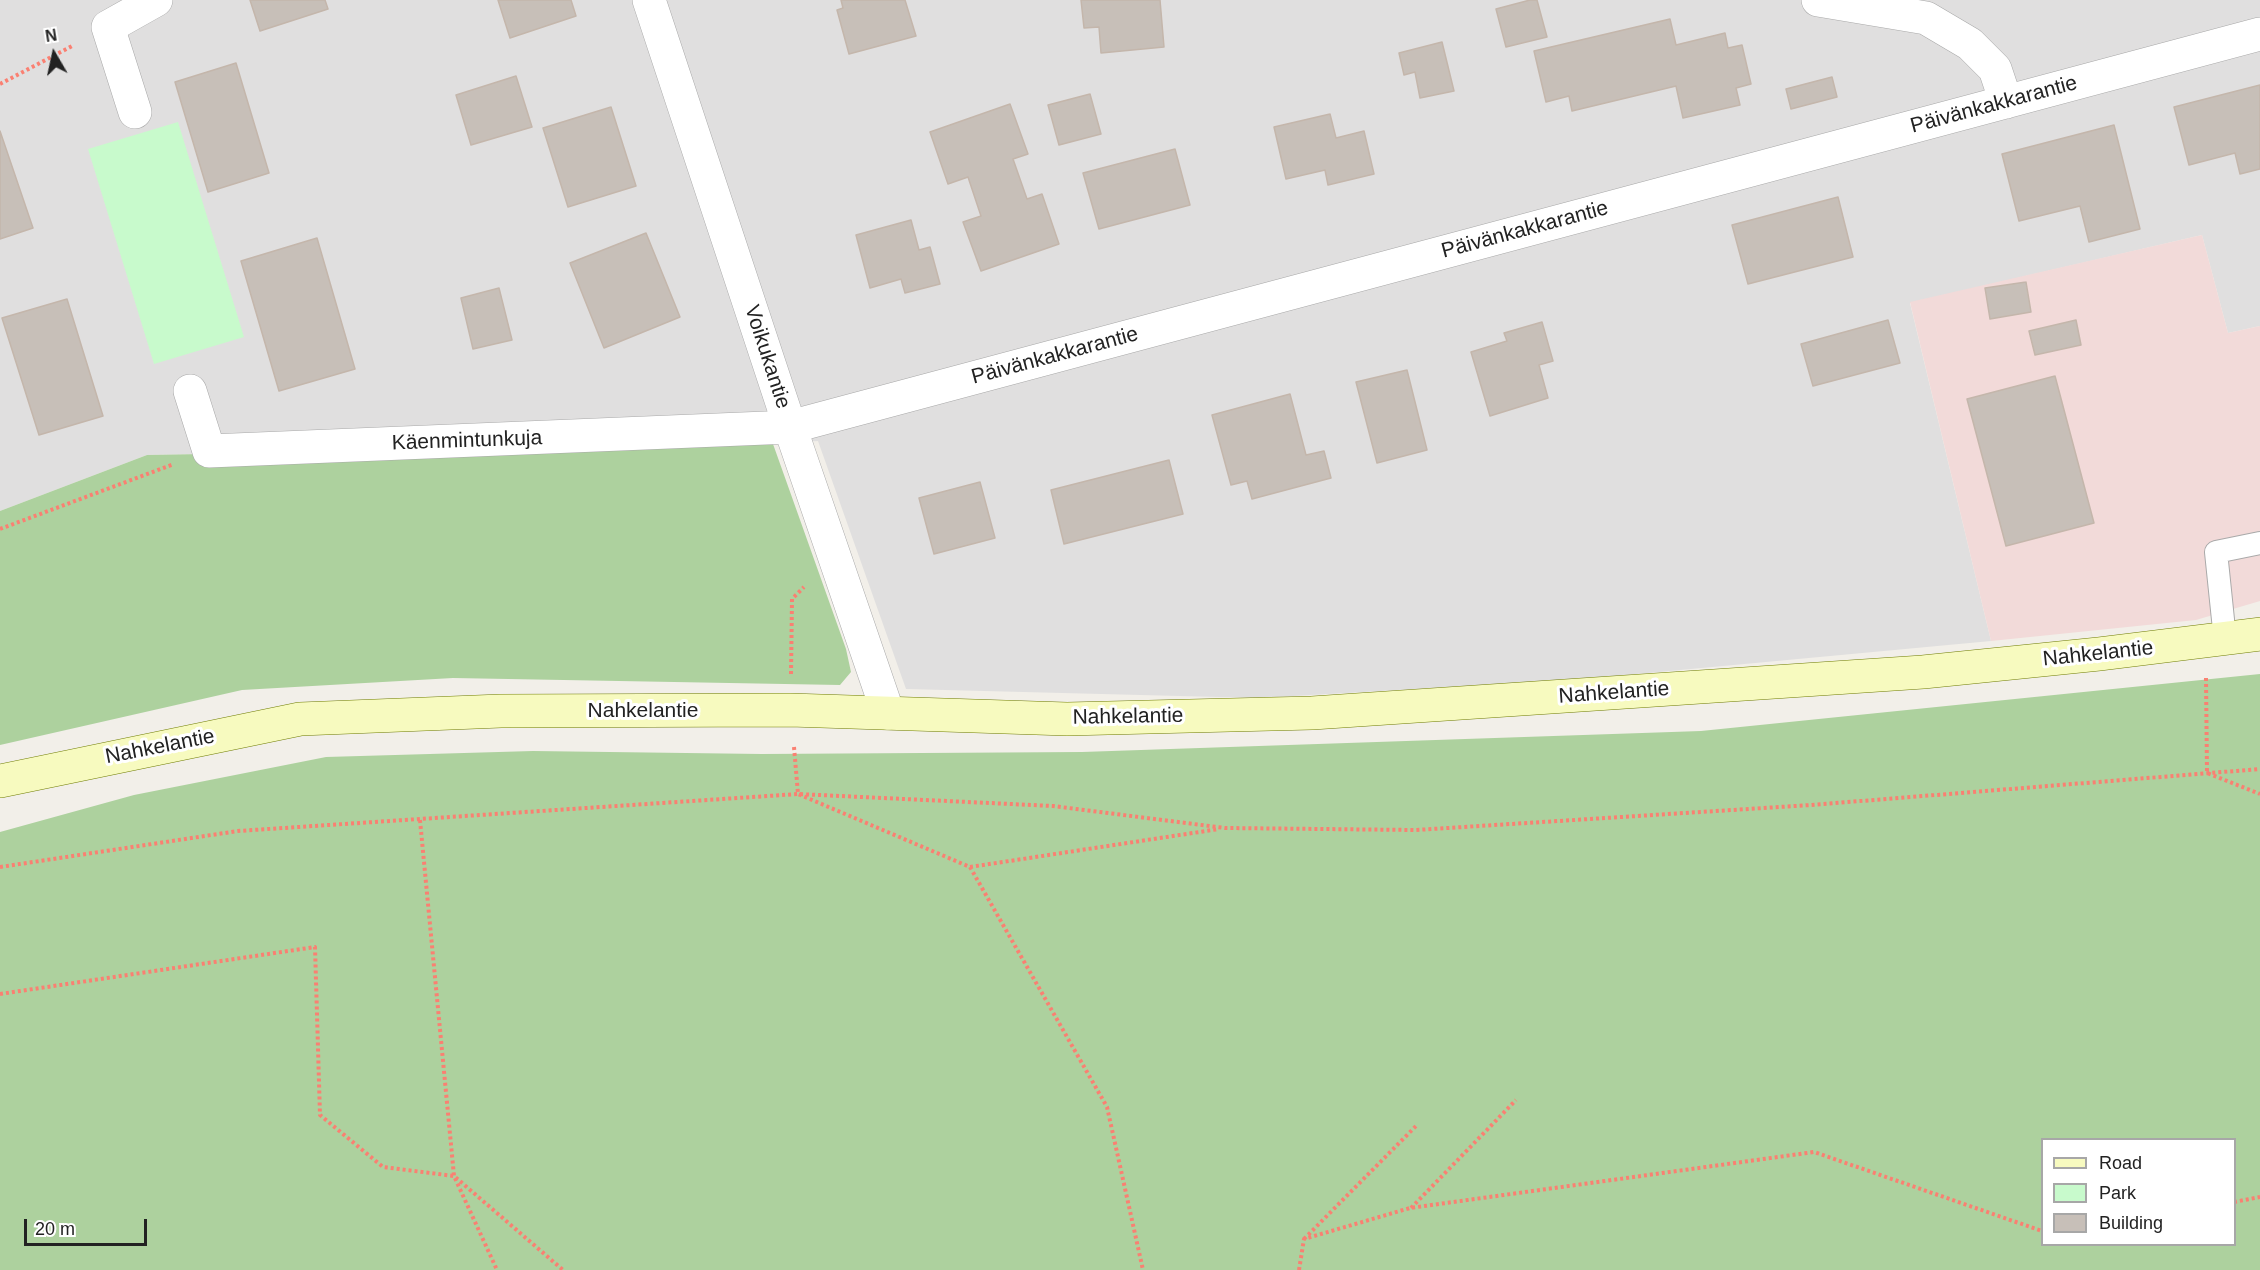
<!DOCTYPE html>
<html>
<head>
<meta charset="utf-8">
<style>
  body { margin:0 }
  #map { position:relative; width:2260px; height:1270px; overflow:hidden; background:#f2efe9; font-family:Helvetica,sans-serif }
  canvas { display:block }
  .legend { position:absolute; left:2041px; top:1138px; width:195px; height:108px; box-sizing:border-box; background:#fff; border:2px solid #a7a7a7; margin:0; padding:8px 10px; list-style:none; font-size:18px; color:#222 }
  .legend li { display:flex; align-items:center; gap:12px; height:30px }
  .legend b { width:30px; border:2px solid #a7a7a7 }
  .north { position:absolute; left:24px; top:24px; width:60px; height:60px; -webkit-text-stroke:4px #fff; paint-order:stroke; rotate:351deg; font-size:16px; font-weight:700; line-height:24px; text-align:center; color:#222 }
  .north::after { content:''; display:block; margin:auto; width:21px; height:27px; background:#222; clip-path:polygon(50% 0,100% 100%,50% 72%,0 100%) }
  .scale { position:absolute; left:24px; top:1219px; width:123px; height:27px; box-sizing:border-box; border:3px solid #222; border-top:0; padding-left:8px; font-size:18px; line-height:21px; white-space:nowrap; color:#222; -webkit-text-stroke:4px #fff; paint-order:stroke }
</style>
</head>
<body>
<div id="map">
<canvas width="2260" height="1270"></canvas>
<ul class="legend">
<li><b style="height:8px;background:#f7fabf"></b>Road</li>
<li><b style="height:16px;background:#c8facc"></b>Park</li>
<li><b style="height:16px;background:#c7bfb8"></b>Building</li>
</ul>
<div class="north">N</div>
<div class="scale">20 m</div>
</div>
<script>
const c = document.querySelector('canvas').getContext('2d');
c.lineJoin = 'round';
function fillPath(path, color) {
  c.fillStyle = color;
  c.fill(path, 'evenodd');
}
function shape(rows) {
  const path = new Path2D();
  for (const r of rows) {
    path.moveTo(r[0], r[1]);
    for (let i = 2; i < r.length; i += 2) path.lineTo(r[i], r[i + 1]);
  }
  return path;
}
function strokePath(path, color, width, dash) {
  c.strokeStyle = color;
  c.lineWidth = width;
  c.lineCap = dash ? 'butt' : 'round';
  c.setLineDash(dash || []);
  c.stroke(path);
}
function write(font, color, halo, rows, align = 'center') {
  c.font = font + ' Helvetica,sans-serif';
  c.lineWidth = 6;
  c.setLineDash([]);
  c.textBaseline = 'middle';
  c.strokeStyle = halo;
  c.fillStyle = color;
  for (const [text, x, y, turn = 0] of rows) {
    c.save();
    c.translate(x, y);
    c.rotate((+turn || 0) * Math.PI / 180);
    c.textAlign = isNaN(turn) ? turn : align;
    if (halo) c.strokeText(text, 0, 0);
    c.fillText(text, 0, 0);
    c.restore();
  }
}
fillPath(shape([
  [0,0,2260,0,2260,326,2228,333,2202,235,1910,303,1991,641,1573,680,1258,698,906,689,818,441,773,444,147,455,0,511]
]), '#e0dfdf');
fillPath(shape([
  [2202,235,2228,333,2260,326,2260,601,2196,620,1991,641,1910,302]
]), '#f2dad9');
fillPath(shape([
  [773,444,846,649,851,672,840,685,453,678,242,690,0,745,0,511,147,455],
  [2260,674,2260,1270,0,1270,0,832,134,795,326,757,533,751,762,754,1082,752,1701,731],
  [2042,1140,2234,1140,2234,1244,2042,1244]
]), '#add19e');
fillPath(shape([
  [178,122,244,337,154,364,88,149]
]), '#c8facc');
const building = shape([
  [250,0,325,0,328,9,260,31,250,0],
  [498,0,571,0,576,16,510,38,498,0],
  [841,0,905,0,916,36,849,54,837,10,843,8,841,0],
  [1081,0,1160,0,1164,47,1101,53,1099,27,1084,28,1081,0],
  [1530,0,1537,0,1547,37,1506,47,1496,9,1530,0],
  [1670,19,1676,45,1725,33,1728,48,1742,45,1751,84,1736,88,1740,105,1683,118,1676,86,1572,111,1569,96,1546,102,1534,51,1670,19],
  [1442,42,1454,91,1420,98,1415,72,1404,75,1399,53,1442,42],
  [236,63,269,173,208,192,175,82,236,63],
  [516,76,532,127,471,145,456,95,516,76],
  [1832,77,1837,97,1791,109,1786,89,1832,77],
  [2260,85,2260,169,2240,174,2235,153,2189,165,2174,107,2260,85],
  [1090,94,1101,134,1059,145,1048,105,1090,94],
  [1010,104,1028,154,1013,159,1027,199,1042,194,1059,244,981,271,963,222,981,216,968,177,948,184,930,132,1010,104],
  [611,107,636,186,568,207,543,128,611,107],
  [1330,114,1336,138,1364,131,1374,174,1328,185,1325,170,1286,179,1274,127,1330,114],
  [2114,125,2140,229,2089,242,2080,206,2019,221,2002,154,2114,125],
  [0,131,33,228,0,239,0,131],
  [1175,149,1190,205,1099,229,1083,173,1175,149],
  [1838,197,1853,257,1748,284,1732,225,1838,197],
  [911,220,919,250,930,247,940,284,905,293,901,279,870,288,856,235,911,220],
  [646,233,680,317,604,348,570,263,646,233],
  [317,238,355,369,279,391,241,261,317,238],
  [2026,282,2031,312,1990,319,1985,288,2026,282],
  [499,288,512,340,473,349,461,298,499,288],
  [67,299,103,416,39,435,2,318,67,299],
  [1888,320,1900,363,1813,386,1801,344,1888,320],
  [2076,320,2081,345,2035,355,2029,331,2076,320],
  [1542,322,1553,361,1539,365,1548,398,1490,416,1471,352,1507,341,1504,333,1542,322],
  [1407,370,1427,450,1377,463,1356,382,1407,370],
  [2055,376,2094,523,2006,546,1967,399,2055,376],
  [1290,394,1306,455,1324,451,1331,478,1252,499,1247,481,1231,485,1212,415,1290,394],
  [1169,460,1183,514,1064,544,1051,490,1169,460],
  [980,482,995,538,934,554,919,498,980,482]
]);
fillPath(building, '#c7bfb8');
strokePath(building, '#c4b6ab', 1.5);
const lane = shape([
  [2225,639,2216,552,2260,543]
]);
const street = shape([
  [649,0,790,427,888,713],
  [1818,0,1926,18,1970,44,1995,69,2006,102],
  [135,112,108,27,156,0],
  [190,391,209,451,790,427,2260,34]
]);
const secondary = shape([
  [0,781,300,719,501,711,790,710,1067,719,1312,713,1923,672,2099,654,2260,634]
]);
strokePath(lane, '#a9a9a9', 24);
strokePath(street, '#a9a9a9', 34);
strokePath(secondary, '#707d05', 34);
strokePath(shape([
  [0,84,74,45],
  [0,529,174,464],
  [791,674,792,599,804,587],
  [2206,678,2207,773,2260,794],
  [794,747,798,794,970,867,1107,1107,1143,1270],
  [420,820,454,1176,497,1270],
  [0,867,238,831,798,794,1053,806,1225,828,1416,830,1811,805,2260,769],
  [970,867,1219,829],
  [0,994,315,947,320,1115,383,1167,454,1176,563,1270],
  [2234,1202,2260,1197],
  [1411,1208,1516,1100],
  [1304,1239,1416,1126],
  [1299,1270,1304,1239,1410,1208,1814,1152,2042,1231]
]), '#fa8072', 4, [3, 3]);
strokePath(lane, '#fff', 22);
strokePath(street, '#fff', 33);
strokePath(secondary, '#f7fabf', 33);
write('21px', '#222', '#fff', [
  ["Päivänkakkarantie",1994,105,-15],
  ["Päivänkakkarantie",1525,230,-15],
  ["Päivänkakkarantie",1055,356,-15],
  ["Voikukantie",767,357,72],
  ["Käenmintunkuja",467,441,-2],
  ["Nahkelantie",2098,654,-6],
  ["Nahkelantie",1614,693,-4],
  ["Nahkelantie",643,711],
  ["Nahkelantie",1128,717,-1],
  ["Nahkelantie",160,747,-11]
]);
</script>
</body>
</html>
